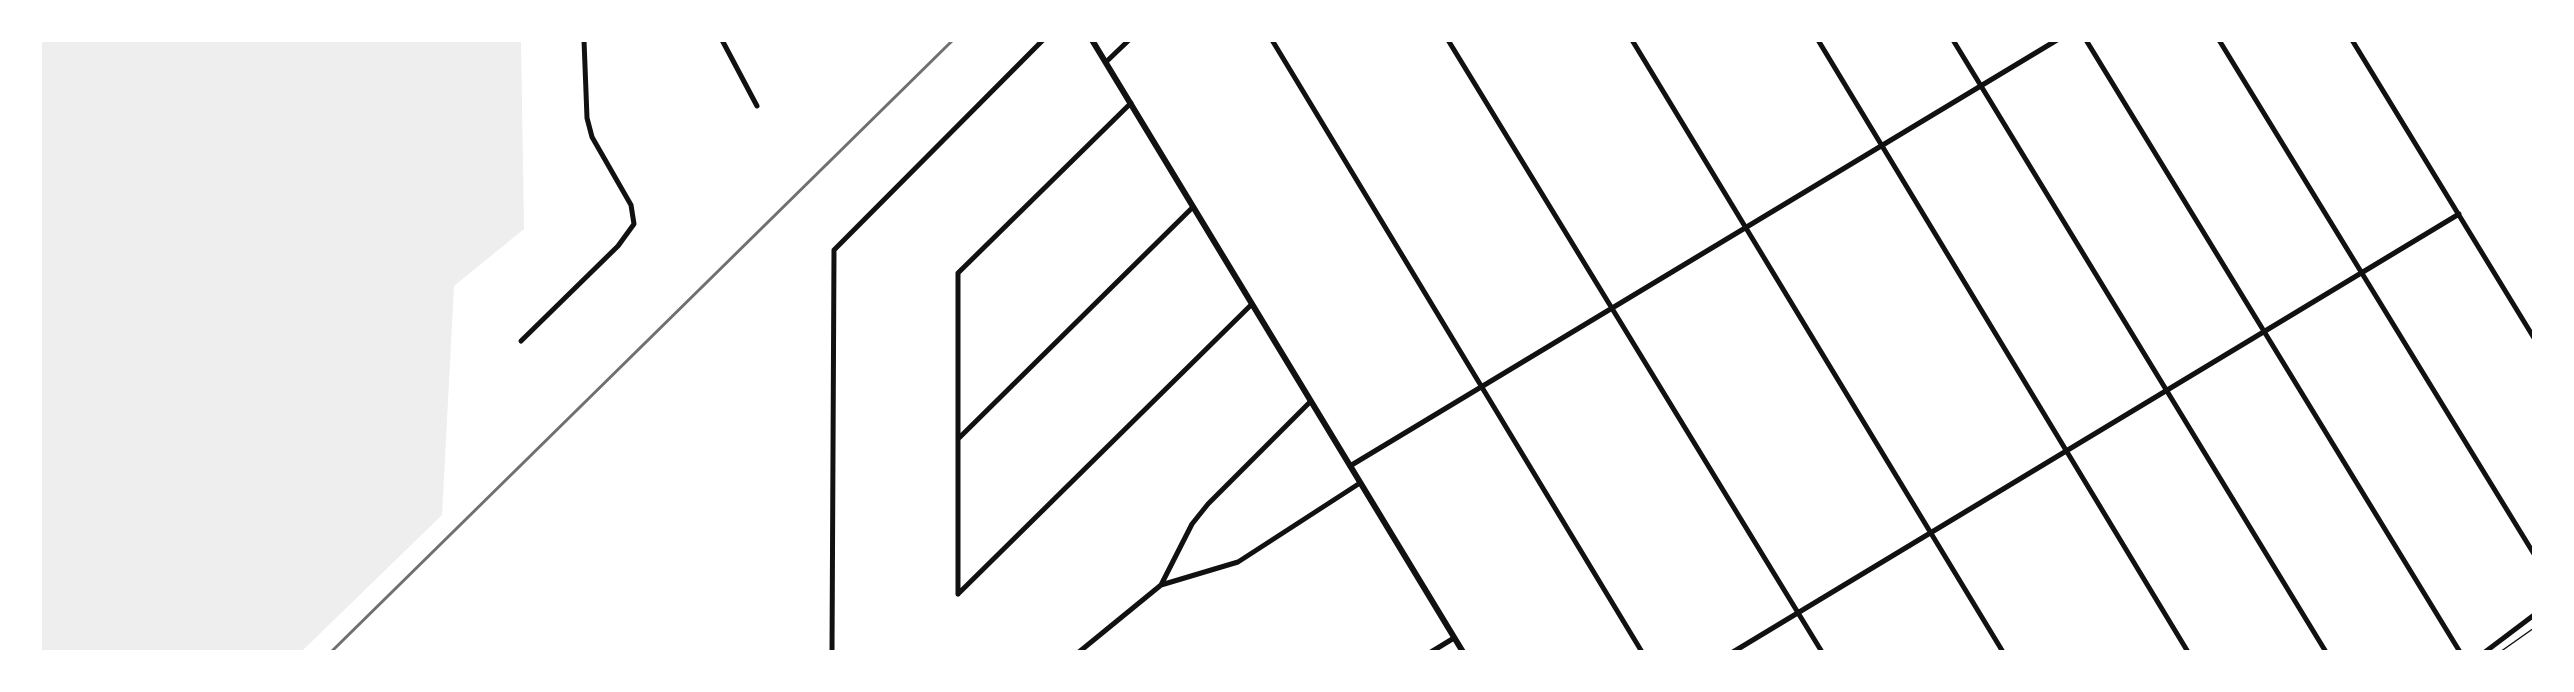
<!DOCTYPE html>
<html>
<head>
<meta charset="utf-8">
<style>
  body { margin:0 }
  #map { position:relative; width:2574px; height:692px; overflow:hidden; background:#fff; font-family:"Public Sans",sans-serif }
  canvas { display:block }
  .frame { position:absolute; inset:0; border:42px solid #fff; pointer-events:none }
</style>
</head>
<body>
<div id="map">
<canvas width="2574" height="692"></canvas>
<div class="frame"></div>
</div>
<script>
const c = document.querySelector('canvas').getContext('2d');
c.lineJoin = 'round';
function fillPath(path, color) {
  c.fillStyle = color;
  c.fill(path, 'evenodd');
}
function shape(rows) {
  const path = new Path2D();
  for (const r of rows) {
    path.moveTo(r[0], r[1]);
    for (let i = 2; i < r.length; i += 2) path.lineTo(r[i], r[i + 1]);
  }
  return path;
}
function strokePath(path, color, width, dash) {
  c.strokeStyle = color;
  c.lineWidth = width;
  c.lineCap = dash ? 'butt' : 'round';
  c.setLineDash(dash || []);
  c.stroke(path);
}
fillPath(shape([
  [40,41,521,41,524,229,454,286,442,515,302,651,41,651]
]), '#eee');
strokePath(shape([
  [2500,652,2534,628]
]), '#111', 1.5);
strokePath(shape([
  [722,40,757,106],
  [1272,40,1642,652],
  [1448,40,1822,652],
  [1632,40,2003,652],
  [1818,40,2188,652],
  [1953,40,2326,652],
  [2086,40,2460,652],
  [2219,40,2534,554],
  [2352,40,2534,338],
  [1106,62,1129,40],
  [521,341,618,246,634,224,631,205,592,137,587,118,584,40],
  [958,439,1193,207],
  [1350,466,2057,40],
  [1161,585,1238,562,1360,483],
  [958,594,958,273,1131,103],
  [958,594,1252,304],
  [832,652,834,250,1043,40],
  [1079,652,1161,585,1192,524,1208,504,1311,401],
  [1431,652,1454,638],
  [1733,652,2459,214],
  [2485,652,2534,615]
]), '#111', 5);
strokePath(shape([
  [1092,40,1463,652]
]), '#111', 6);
strokePath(shape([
  [331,652,953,40]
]), '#707070', 3);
</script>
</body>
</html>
